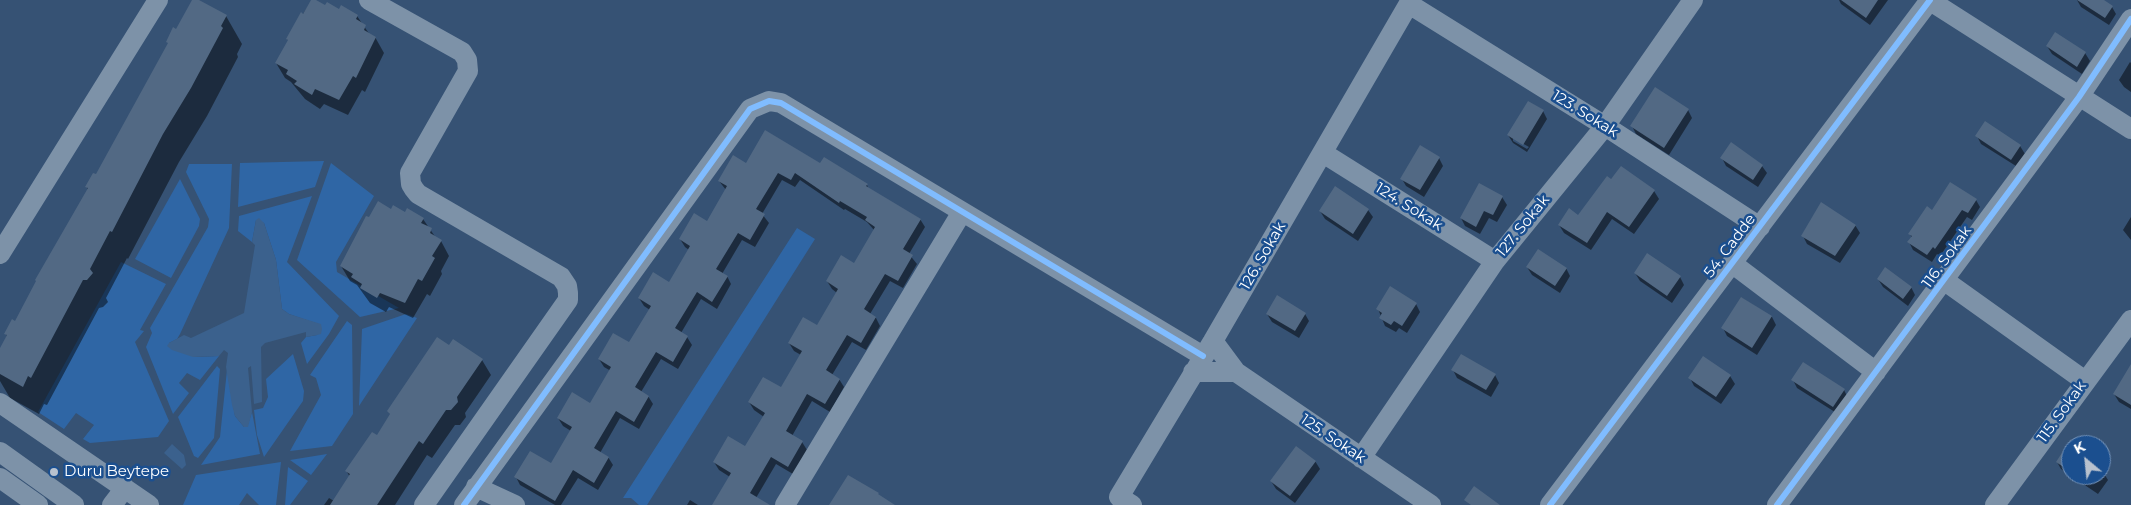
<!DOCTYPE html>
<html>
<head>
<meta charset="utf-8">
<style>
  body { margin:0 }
  #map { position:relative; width:2131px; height:505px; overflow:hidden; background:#365274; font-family:Montserrat,sans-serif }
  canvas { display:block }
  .north { position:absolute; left:2061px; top:435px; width:50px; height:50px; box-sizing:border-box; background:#1b4f8f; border:1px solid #7695bc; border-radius:50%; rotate:332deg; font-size:14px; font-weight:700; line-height:20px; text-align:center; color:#fff }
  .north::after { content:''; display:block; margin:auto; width:18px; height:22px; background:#b9c2ce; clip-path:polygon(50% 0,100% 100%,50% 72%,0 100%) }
</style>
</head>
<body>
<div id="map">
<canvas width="2131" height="505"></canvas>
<div class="north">K</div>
</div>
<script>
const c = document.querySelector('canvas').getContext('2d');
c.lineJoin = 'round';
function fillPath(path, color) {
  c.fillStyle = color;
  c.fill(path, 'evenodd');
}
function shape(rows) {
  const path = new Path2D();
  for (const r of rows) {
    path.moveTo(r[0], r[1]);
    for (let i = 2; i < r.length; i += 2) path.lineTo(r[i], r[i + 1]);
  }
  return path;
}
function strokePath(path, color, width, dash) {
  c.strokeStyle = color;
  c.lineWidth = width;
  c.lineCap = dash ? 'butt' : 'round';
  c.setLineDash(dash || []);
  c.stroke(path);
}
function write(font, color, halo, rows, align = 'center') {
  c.font = font + ' Montserrat,sans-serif';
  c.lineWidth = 5;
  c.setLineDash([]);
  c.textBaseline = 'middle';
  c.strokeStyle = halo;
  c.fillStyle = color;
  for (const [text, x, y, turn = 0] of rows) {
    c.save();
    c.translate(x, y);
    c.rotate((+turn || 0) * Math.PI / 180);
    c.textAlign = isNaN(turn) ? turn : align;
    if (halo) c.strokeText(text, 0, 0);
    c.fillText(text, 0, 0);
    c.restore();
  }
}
fillPath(shape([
  [324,161,315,187,238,207,240,163],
  [331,163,374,196,336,262,337,272,399,308,360,317,297,260],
  [189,164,232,164,229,228,180,334,177,339,169,343,196,357,219,356,200,380,187,373,179,383,189,393,173,414,146,347,152,333,150,328,208,227,209,219,186,172],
  [180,179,200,219,199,226,171,278,135,259],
  [312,196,287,262,339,316,329,334,307,364,301,343,306,337,317,335,321,325,289,314,282,309,276,260,264,223,256,220,252,242,238,231,239,216],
  [797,228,815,239,647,505,639,505,631,498,623,498],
  [121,262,166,284,140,330,144,331,135,342,169,421,158,437,90,443,83,439,94,425,76,413,64,429,38,412],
  [406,314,417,318,359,406,362,329],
  [347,321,352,325,353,414,332,446,290,451,321,395,316,378,310,375],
  [293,354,304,391,303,401,264,457,257,435,254,410,263,408,268,397,266,379],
  [217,366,220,369,214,438,198,458,194,456,178,417],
  [227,370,235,416,244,427,247,427,252,412,260,454,201,465,220,437],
  [327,454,311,475,290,460],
  [281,462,276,505,259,505,247,493,239,505,183,505,196,475],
  [288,467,308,481,290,505,285,505]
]), '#2f66a5');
fillPath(shape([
  [259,218,264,223,276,260,282,309,289,314,321,324,322,329,321,334,317,335,306,337,306,332,265,343,261,347,262,402,254,404,251,366,248,368,252,412,248,427,244,427,235,416,232,405,226,367,228,353,224,350,219,356,193,357,172,350,167,346,169,343,184,335,191,338,244,313,255,245,252,242,256,220],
  [172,444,184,455,186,465,182,469,164,453]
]), '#3b618d');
fillPath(shape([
  [312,0,326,7,357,16,370,35,375,37,384,53,365,92,362,90,348,115,324,104,320,109,305,99,291,82,285,78,276,63,289,41,287,39],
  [1839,0,1888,0,1870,25,1841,4],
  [2077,0,2102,0,2112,7,2116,14,2109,25,2081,7],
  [226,16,242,44,237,54,238,57,207,116,179,162,128,259,127,258,106,298,108,302,103,307,99,308,47,405,44,404,39,414,10,398,0,381,0,350,7,336,6,334,16,322,88,190,87,187,96,176,177,30],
  [2055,33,2085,53,2090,61,2082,74,2052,54,2047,46],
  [2130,62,2131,63,2131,92,2124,87,2119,80],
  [1688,110,1692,118,1669,155,1636,134,1632,126],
  [1543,111,1547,119,1527,152,1513,143,1508,135],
  [1513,138,1529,147,1527,149,1513,141],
  [1977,136,2020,146,2025,154,2016,166,1981,144],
  [1439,158,1443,166,1424,197,1406,186,1402,179],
  [1722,158,1762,166,1767,173,1758,187,1726,166],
  [746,164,821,164,867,185,869,190,920,219,925,227,909,254,917,264,903,288,890,281,870,314,876,318,880,326,866,350,852,342,832,375,839,379,844,387,830,412,812,401,792,436,802,442,807,450,793,474,776,464,756,498,767,505,713,505,730,477,719,470,714,462,746,448,764,417,754,410,749,402,781,389,801,355,794,351,789,343,817,326,837,293,832,289,827,281,854,265,874,230,867,222,845,209,844,210,800,180,795,187,782,180,762,214,769,223,755,247,742,240,722,274,727,276,731,284,717,309,701,299,681,333,687,337,692,345,678,369,661,359,641,392,648,396,653,404,639,429,620,418,600,453,608,457,613,465,598,490,578,478,561,505,555,505,520,485,516,477,551,465,571,431,563,426,558,418,591,405,611,371,604,367,599,359,630,344,650,310,644,306,639,298,670,284,689,250,685,247,680,239,707,222,726,190,719,181],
  [1621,168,1654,191,1659,199,1634,234,1612,219,1591,250,1564,233,1559,225,1579,216],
  [1502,197,1507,205,1497,222,1489,218,1480,234,1465,226,1461,218],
  [1976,200,1980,207,1972,220,1967,217,1940,256,1937,254,1932,262,1913,250,1909,242,1912,238,1910,234],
  [392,210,423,219,436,238,441,241,449,256,441,271,442,274,430,296,427,294,413,318,389,307,386,312,370,303,357,285,350,281,341,266,369,219],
  [1368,210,1373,217,1358,241,1325,219,1320,211],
  [2131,217,2131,240,2123,230],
  [1855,225,1860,233,1840,263,1807,244,1803,236],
  [1527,267,1566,268,1570,276,1560,293,1532,275],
  [1635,273,1680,277,1684,285,1672,303,1640,281],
  [1878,279,1911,287,1915,295,1908,306,1883,287],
  [1742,298,1772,317,1776,325,1757,355,1727,336,1723,328],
  [1416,304,1420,312,1407,333,1399,328,1396,332,1385,326,1378,309],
  [1267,314,1305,314,1309,321,1299,338,1272,322],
  [450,347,482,360,491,375,465,413,466,417,460,425,455,425,432,458,427,455,395,505,324,505,329,498,334,501,350,477,347,472,377,437,391,415,388,411],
  [1453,370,1495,375,1499,383,1491,397,1457,378],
  [1730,376,1735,384,1721,404,1694,386,1690,378],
  [1793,380,1844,390,1848,398,1838,414,1797,388],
  [2131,380,2131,409,2119,402,2114,394],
  [2071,450,2071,475,2101,475,2101,470,2103,472,2108,480,2098,494,2061,469,2057,462],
  [1315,461,1320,469,1295,503,1276,489,1271,481],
  [690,500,698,505,687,505]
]), '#0007');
fillPath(shape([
  [192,0,199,0,227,15,221,26,223,28,191,88,163,134,112,232,110,231,90,269,93,273,87,280,83,280,31,378,28,376,23,387,0,374,0,348,7,335,4,334,12,319,15,321,36,281,35,280,88,188,85,187,93,173,96,174,168,43,166,42,173,27,176,29],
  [311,0,316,0,325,5,327,2,339,9,341,5,358,15,356,19,366,25,364,30,376,37,356,78,353,76,339,100,315,89,312,95,294,84,297,81,286,74,288,70,275,63,288,40,286,39,301,12,303,14],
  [1841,0,1878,0,1866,18],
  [2077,0,2104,0,2113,6,2105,18],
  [2055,32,2086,52,2077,67,2046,46],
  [1655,87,1689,109,1664,148,1630,126],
  [1528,101,1544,110,1523,145,1507,135],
  [1985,121,2021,145,2011,160,1975,136],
  [765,130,820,163,824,157,868,184,866,186,921,219,903,249,913,255,898,281,885,274,864,309,876,317,861,343,847,335,826,370,840,379,825,404,807,394,786,431,803,441,788,467,771,457,750,493,770,505,712,505,731,473,713,462,728,436,745,446,765,413,748,402,763,377,781,387,802,351,788,343,803,317,817,325,838,289,826,281,841,255,854,263,875,227,865,220,867,217,840,201,839,203,795,173,791,180,778,173,756,209,765,214,750,240,738,233,716,269,728,276,712,302,697,292,675,328,688,336,673,362,656,352,635,387,649,396,634,422,616,411,594,448,609,457,594,483,573,470,555,501,514,477,530,451,551,463,572,427,557,418,572,392,590,403,611,367,598,359,613,333,629,342,651,306,638,298,653,272,669,282,690,246,679,239,694,213,707,221,727,186,718,181,733,155,746,163],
  [1731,142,1763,165,1753,180,1720,158],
  [1420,145,1440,157,1420,190,1400,179],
  [1621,166,1655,190,1629,227,1607,212,1587,243,1558,225,1569,208,1578,215,1607,176,1611,179],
  [1950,182,1977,199,1968,213,1962,210,1935,249,1933,247,1927,255,1907,242,1912,236,1908,234,1927,206,1932,210],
  [1479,183,1503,196,1493,215,1484,211,1476,227,1460,218],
  [1335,186,1369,209,1353,234,1319,211],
  [378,201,391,209,393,205,405,212,407,208,424,218,421,223,432,228,430,233,442,240,432,256,435,258,422,281,418,279,405,303,380,293,377,298,360,288,362,284,351,277,353,274,340,266,366,216,369,217],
  [1821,202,1856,225,1835,256,1801,236],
  [1538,249,1567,268,1555,286,1526,267],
  [1647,253,1681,276,1667,296,1634,273],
  [1885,267,1912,287,1903,299,1877,279],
  [1390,286,1417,303,1402,326,1394,321,1391,325,1379,318,1382,313,1376,309],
  [1277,295,1306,313,1295,331,1266,314],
  [1741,297,1772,316,1752,348,1721,328],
  [437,337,449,345,453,339,483,359,457,397,458,402,451,410,446,410,423,444,419,441,377,505,330,505,350,474,345,471,372,432,377,435,390,414,387,411],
  [1461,354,1496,374,1486,390,1451,370],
  [1703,356,1731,375,1716,397,1688,378],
  [1803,362,1845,389,1833,407,1791,380],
  [2131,364,2131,405,2113,394],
  [2071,439,2071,472,2056,462],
  [1296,446,1316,461,1290,496,1270,481],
  [848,475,879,493,878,494,895,505,829,505],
  [1474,486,1500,505,1471,505,1464,500]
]), '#526984');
strokePath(shape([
  [369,0,462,52,467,60,468,71,410,173,411,184,414,189,418,194,561,277,567,286,568,293,568,300,424,505],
  [1929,0,2131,129],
  [1409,4,1605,126,1760,227],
  [1323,153,1495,261],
  [0,254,158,0],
  [1733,264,1876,372],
  [1945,281,2085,381],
  [1213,341,1236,372,1431,505],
  [1193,372,1236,372],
  [0,403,149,505],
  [0,452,74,505],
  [1361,458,1495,261,1605,126,1693,0],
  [0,478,38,505],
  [476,487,515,505],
  [112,505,125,488],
  [464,505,750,109,769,101,781,103,1203,356],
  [785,505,962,212],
  [1132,505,1119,497,1213,341,1411,0],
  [1550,505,1930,0],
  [1777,505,2079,97,2131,19],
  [1995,505,2131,320]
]), '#7d92a8', 20);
strokePath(shape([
  [464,505,750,109,769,101,781,103,1203,356],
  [1550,505,1930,0],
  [1777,505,2079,97,2131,19]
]), '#80bcff', 6);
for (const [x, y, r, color] of [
  [54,472,5,"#b9c2ce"]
]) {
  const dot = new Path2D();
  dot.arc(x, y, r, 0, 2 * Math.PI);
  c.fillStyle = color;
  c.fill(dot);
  strokePath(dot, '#1b4f8f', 2);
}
write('15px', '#fff', '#1b4f8f', [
  ["123. Sokak",1585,114,32],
  ["124. Sokak",1409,207,32],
  ["127. Sokak",1523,226,-51],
  ["54. Cadde",1730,246,-53],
  ["126. Sokak",1263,256,-60],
  ["116. Sokak",1947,257,-54],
  ["115. Sokak",2062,412,-54],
  ["125. Sokak",1333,439,34]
]);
write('15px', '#fff', '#1b4f8f', [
  ["Duru Beytepe",64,472]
], 'left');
</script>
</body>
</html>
